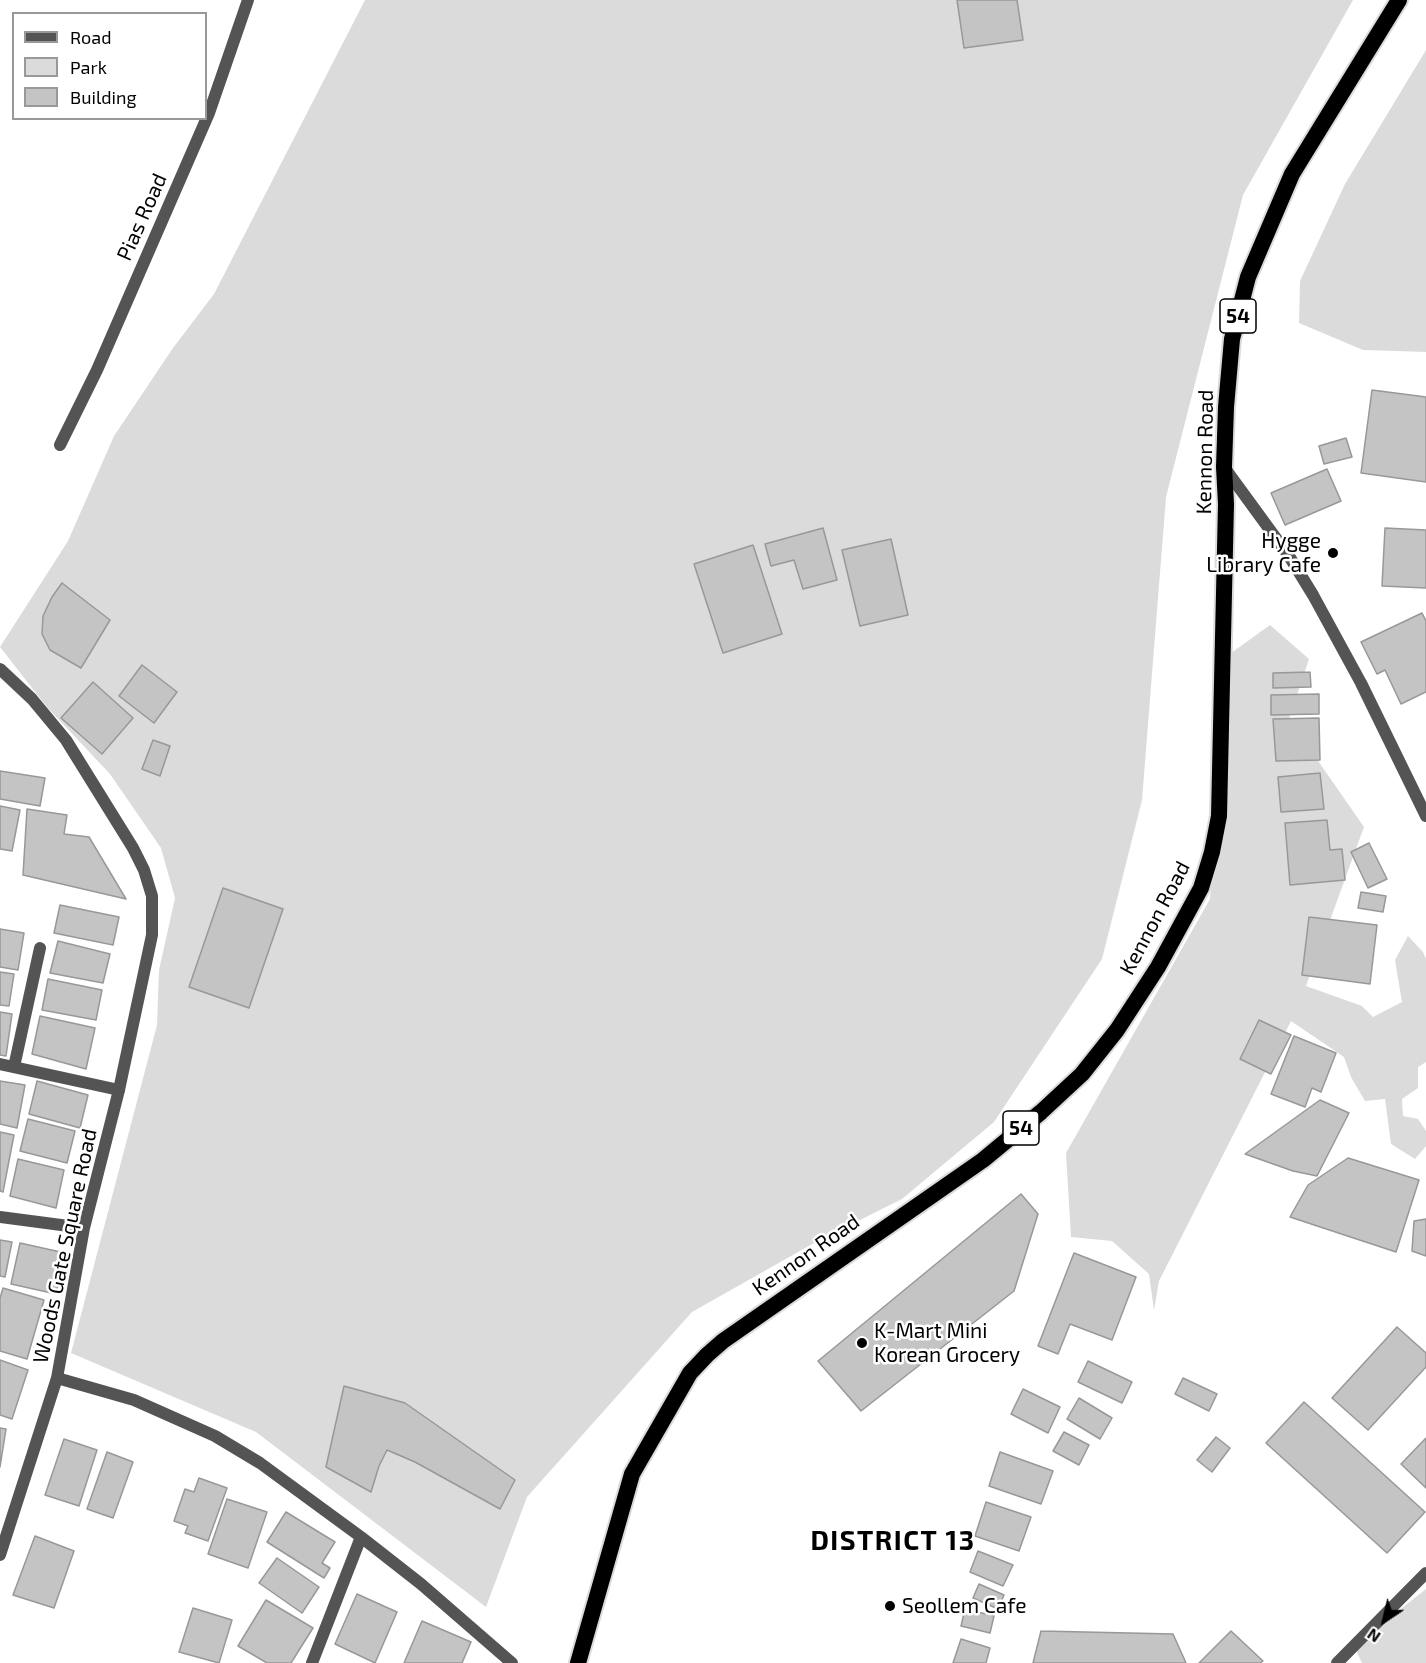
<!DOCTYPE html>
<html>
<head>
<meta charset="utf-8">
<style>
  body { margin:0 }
  #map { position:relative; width:1426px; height:1663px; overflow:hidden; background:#fff; font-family:"Exo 2",sans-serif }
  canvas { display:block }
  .legend { position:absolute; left:12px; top:12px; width:195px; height:108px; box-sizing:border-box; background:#fff; border:2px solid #999; margin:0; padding:8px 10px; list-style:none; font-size:18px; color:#000 }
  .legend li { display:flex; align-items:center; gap:12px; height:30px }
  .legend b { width:30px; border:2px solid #999 }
  .north { position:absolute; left:1354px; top:1591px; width:60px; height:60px; -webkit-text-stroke:4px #fff; paint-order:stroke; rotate:215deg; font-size:16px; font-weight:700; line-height:24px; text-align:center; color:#000 }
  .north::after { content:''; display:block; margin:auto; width:21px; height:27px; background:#000; clip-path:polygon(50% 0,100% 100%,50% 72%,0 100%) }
</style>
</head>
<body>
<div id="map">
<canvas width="1426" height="1663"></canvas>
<ul class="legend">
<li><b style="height:8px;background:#545454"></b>Road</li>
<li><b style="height:16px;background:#dbdbdb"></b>Park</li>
<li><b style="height:16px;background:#c4c4c4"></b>Building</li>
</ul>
<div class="north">N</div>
</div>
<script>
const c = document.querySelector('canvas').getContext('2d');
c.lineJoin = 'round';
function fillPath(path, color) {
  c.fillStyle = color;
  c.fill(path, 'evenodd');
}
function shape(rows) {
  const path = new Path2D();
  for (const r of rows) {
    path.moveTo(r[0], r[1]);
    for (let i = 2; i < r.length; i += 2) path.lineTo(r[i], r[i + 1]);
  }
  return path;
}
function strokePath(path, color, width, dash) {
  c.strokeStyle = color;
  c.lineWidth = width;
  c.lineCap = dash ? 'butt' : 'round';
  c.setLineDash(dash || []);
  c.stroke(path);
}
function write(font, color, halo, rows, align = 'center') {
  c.font = font + ' "Exo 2",sans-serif';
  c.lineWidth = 5;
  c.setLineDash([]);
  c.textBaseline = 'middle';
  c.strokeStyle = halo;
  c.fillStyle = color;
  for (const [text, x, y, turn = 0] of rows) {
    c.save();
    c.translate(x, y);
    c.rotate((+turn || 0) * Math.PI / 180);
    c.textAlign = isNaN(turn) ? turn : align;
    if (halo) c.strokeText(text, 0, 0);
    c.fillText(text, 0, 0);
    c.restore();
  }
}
fillPath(shape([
  [365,0,1353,0,1243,195,1166,497,1142,800,1102,959,994,1122,902,1199,814,1243,692,1312,527,1497,486,1607,256,1432,71,1353,157,1025,159,970,175,898,161,848,110,774,47,707,0,647,68,541,114,436,173,348,214,294],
  [1426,50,1426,352,1363,350,1299,323,1300,281,1345,184],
  [1270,625,1309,659,1289,719,1364,827,1306,986,1362,1006,1373,1017,1402,1002,1395,960,1408,936,1423,952,1426,959,1426,1062,1418,1067,1418,1088,1402,1099,1403,1116,1418,1119,1426,1131,1426,1146,1415,1159,1391,1144,1385,1099,1365,1101,1351,1077,1344,1057,1291,1021,1159,1281,1154,1310,1149,1274,1112,1241,1071,1237,1066,1153,1210,899,1227,656],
  [1426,1589,1426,1663,1362,1663,1354,1646]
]), '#dbdbdb');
const building = shape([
  [957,0,1017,0,1023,40,964,48,957,0],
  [1372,390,1426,397,1426,482,1361,473,1372,390],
  [1346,438,1352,457,1324,464,1319,446,1346,438],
  [1327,469,1341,501,1285,525,1271,493,1327,469],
  [823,528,837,580,803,589,794,560,771,566,765,544,823,528],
  [1385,528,1426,530,1426,588,1382,586,1385,528],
  [891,539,908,615,860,626,842,550,891,539],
  [753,545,782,634,723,653,694,564,753,545],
  [62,583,110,620,81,668,50,650,42,634,43,616,52,597,62,583],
  [1422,613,1426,621,1426,692,1401,704,1385,670,1377,674,1361,642,1422,613],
  [142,665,177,692,154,723,119,696,142,665],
  [1310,672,1311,687,1273,688,1273,673,1310,672],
  [93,682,133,718,102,754,61,718,93,682],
  [1319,694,1319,714,1271,715,1271,695,1319,694],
  [1319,718,1320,760,1276,761,1273,719,1319,718],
  [153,740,170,746,160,776,142,769,153,740],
  [0,771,45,778,40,806,0,799,0,771],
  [1320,773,1324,809,1281,812,1278,777,1320,773],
  [0,806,20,810,12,851,0,849,0,806],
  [27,809,67,815,64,834,89,837,126,899,23,875,27,809],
  [1327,820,1330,850,1342,849,1345,880,1290,885,1285,823,1327,820],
  [1369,843,1387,879,1368,888,1351,852,1369,843],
  [223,888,283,909,249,1008,189,987,223,888],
  [1361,892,1386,896,1383,912,1358,908,1361,892],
  [60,905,119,917,113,945,54,933,60,905],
  [1309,917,1377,925,1370,984,1302,975,1309,917],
  [0,929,24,933,18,970,0,967,0,929],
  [58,941,110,954,103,983,50,973,58,941],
  [0,972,14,974,9,1006,0,1005,0,972],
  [48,979,102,990,96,1020,42,1010,48,979],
  [0,1012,12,1014,6,1056,0,1055,0,1012],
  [40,1016,95,1028,86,1069,32,1054,40,1016],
  [1259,1020,1291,1035,1271,1074,1240,1059,1259,1020],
  [1294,1036,1336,1053,1321,1092,1312,1088,1305,1107,1271,1094,1294,1036],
  [0,1081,25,1085,17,1128,0,1124,0,1081],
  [37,1081,88,1095,80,1128,29,1114,37,1081],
  [1320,1100,1349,1113,1317,1176,1293,1171,1245,1154,1320,1100],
  [28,1119,75,1131,67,1163,20,1151,28,1119],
  [0,1132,14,1135,3,1192,0,1191,0,1132],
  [1348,1158,1419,1180,1396,1252,1290,1217,1308,1185,1348,1158],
  [18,1159,64,1170,56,1208,10,1196,18,1159],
  [1021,1194,1038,1214,1014,1291,861,1411,818,1361,1021,1194],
  [1426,1219,1426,1256,1412,1251,1414,1221,1426,1219],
  [0,1240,12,1242,5,1277,0,1276,0,1240],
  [20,1243,65,1253,56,1294,11,1284,20,1243],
  [1074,1253,1136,1277,1112,1340,1070,1324,1058,1354,1038,1346,1074,1253],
  [3,1288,44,1300,27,1359,0,1351,0,1298,3,1288],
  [1397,1327,1426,1353,1426,1367,1368,1430,1332,1398,1397,1327],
  [0,1360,28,1370,12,1419,0,1415,0,1360],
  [1088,1361,1132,1382,1122,1403,1078,1382,1088,1361],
  [1183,1378,1217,1394,1209,1411,1175,1394,1183,1378],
  [344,1386,405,1403,515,1480,500,1509,415,1462,387,1450,379,1466,371,1492,326,1467,344,1386],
  [1023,1389,1060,1407,1048,1433,1011,1414,1023,1389],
  [1079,1398,1112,1418,1100,1439,1067,1419,1079,1398],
  [1304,1402,1425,1512,1387,1553,1266,1443,1304,1402],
  [0,1428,6,1429,0,1467,0,1428],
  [1064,1432,1089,1445,1079,1465,1053,1451,1064,1432],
  [1216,1437,1230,1448,1212,1472,1197,1460,1216,1437],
  [1426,1438,1426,1488,1401,1464,1426,1438],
  [64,1439,97,1450,79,1506,45,1495,64,1439],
  [107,1452,133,1462,113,1518,87,1509,107,1452],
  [1000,1452,1053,1471,1041,1504,989,1486,1000,1452],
  [199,1478,227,1488,208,1541,185,1533,188,1526,174,1521,185,1489,194,1492,199,1478],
  [227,1499,267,1512,248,1568,208,1554,227,1499],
  [986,1502,1031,1517,1019,1551,975,1536,986,1502],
  [286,1512,335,1542,322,1563,330,1568,324,1578,267,1542,286,1512],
  [35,1536,74,1551,54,1608,13,1595,35,1536],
  [978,1551,1013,1565,1003,1586,970,1572,978,1551],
  [277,1558,319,1587,302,1613,259,1583,277,1558],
  [979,1584,1004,1595,998,1609,973,1598,979,1584],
  [357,1594,397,1612,375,1663,335,1644,357,1594],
  [266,1600,313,1628,291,1663,267,1663,238,1646,266,1600],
  [193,1608,232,1620,219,1663,179,1652,193,1608],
  [965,1609,994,1616,990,1633,961,1626,965,1609],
  [422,1621,471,1642,462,1663,404,1663,422,1621],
  [1041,1631,1173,1634,1186,1663,1033,1663,1041,1631],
  [1231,1631,1263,1661,1260,1663,1199,1663,1231,1631],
  [961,1639,990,1648,986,1663,953,1663,961,1639]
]);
fillPath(building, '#c4c4c4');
strokePath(building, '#989898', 1.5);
const trunk = shape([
  [578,1663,632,1474,690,1373,707,1355,723,1341,983,1160,1041,1112,1082,1074,1117,1030,1158,967,1201,888,1212,852,1219,816,1226,504,1224,467,1226,407,1232,339,1248,277,1292,174,1399,0]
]);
strokePath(trunk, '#dbdbdb', 20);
strokePath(shape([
  [0,1064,119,1090],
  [14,1067,40,948]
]), '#545454', 12);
strokePath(shape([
  [60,445,97,370,209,113,248,0],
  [1224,467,1289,556,1313,595,1361,683,1426,816],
  [0,669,32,699,66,740,133,848,144,870,152,896,152,935,119,1090,84,1228,57,1378,0,1555],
  [0,1217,84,1228],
  [57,1378,134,1400,215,1436,260,1463,361,1537,421,1584,512,1663],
  [312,1663,361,1537],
  [1337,1663,1426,1573]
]), '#545454', 12);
strokePath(trunk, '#000', 16);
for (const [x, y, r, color] of [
  [1333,553,6,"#000"],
  [862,1343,6,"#000"],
  [890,1606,6,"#000"]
]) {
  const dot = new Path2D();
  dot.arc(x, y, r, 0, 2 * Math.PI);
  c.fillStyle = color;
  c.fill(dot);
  strokePath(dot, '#fff', 2);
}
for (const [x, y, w] of [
  [1238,316,36],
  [1021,1128,36]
]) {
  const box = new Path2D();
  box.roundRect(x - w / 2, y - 17, w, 34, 4.5);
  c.fillStyle = '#fff';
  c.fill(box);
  strokePath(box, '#000', 1.5);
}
write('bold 20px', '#000', null, [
  ["54",1238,316],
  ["54",1021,1128]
]);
write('21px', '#000', '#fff', [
  ["Pias Road",142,217,-66],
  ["Kennon Road",1205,452,-89],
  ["Kennon Road",1155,918,-62],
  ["Woods Gate Square Road",65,1246,-78],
  ["Kennon Road",806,1255,-35]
]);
write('21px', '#000', '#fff', [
  ["Hygge",1321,541,"right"],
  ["Library Cafe",1321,565,"right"],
  ["K-Mart Mini",874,1331],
  ["Korean Grocery",874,1355],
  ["Seollem Cafe",902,1606]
], 'left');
c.letterSpacing = '1.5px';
write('bold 27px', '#000', '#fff', [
  ["DISTRICT 13",893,1541]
]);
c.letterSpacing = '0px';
</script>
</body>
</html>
